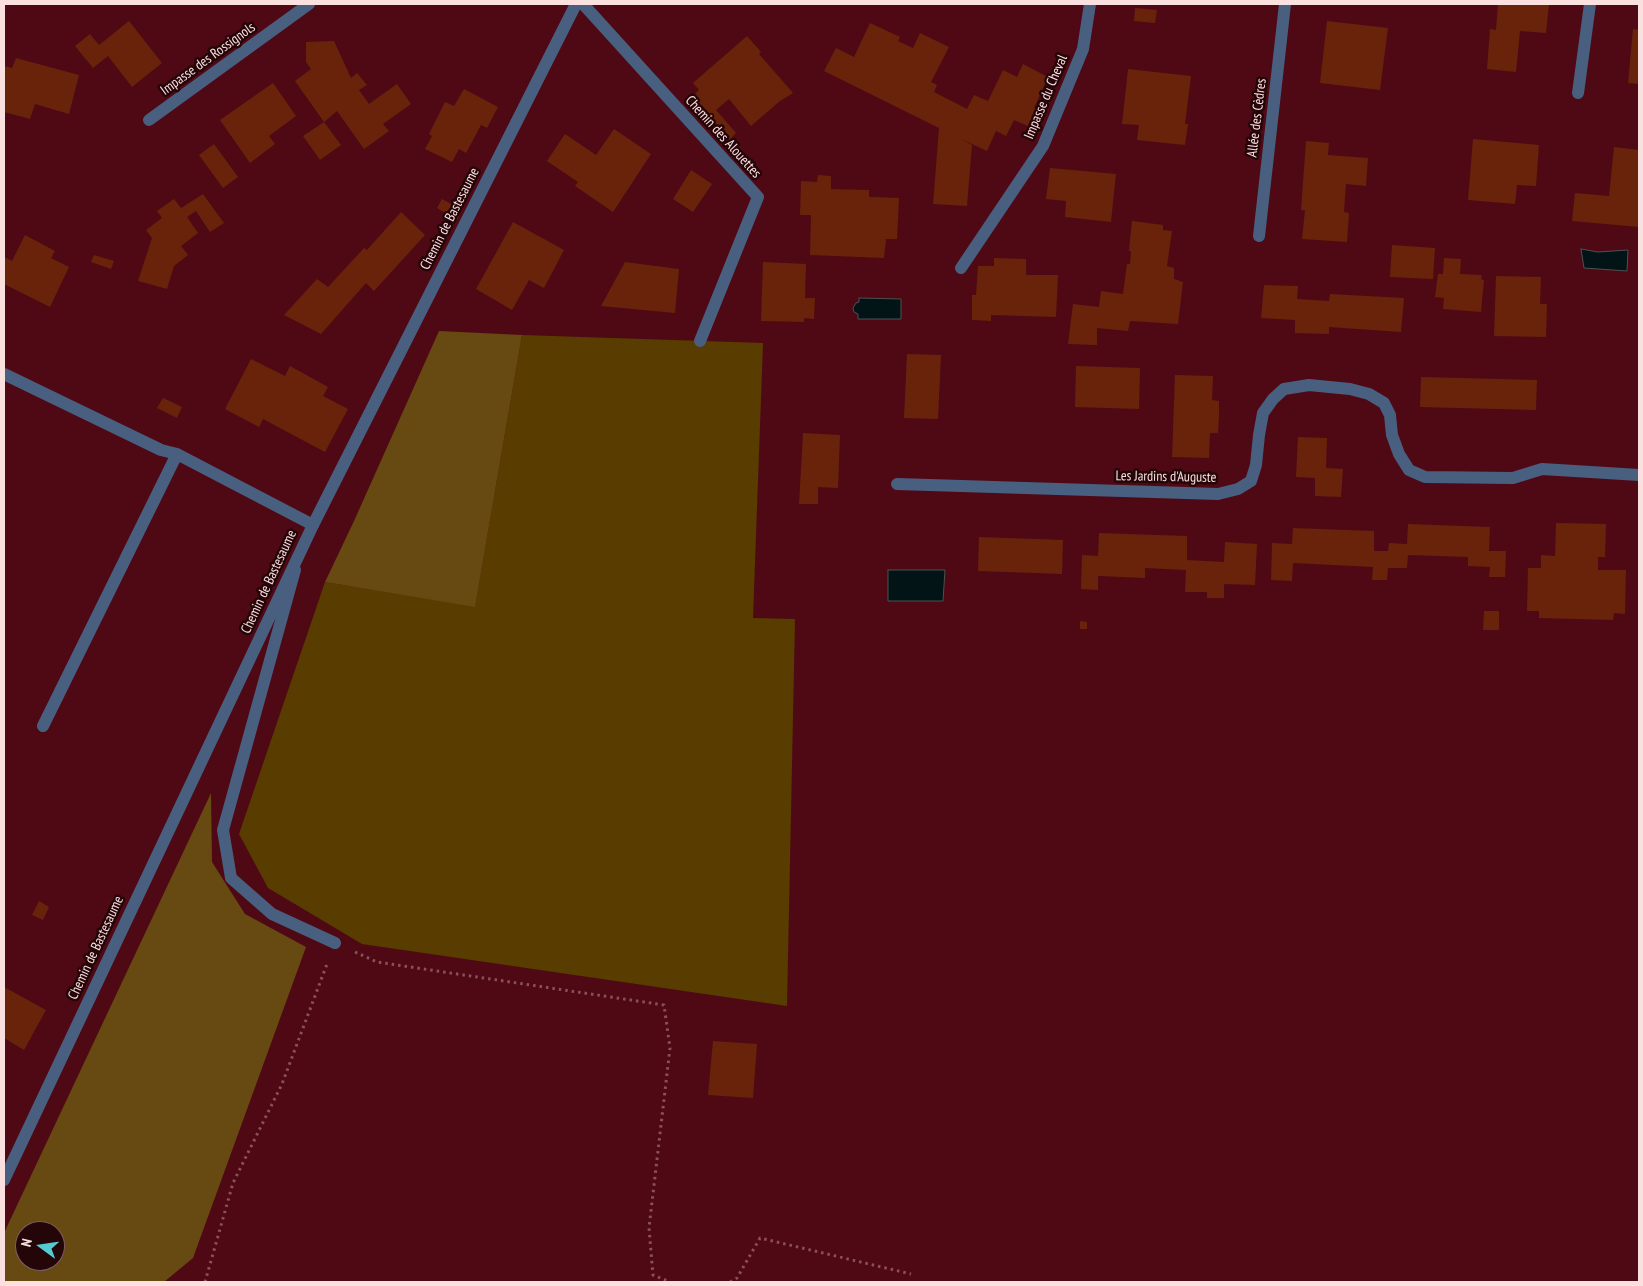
<!DOCTYPE html>
<html>
<head>
<meta charset="utf-8">
<style>
  body { margin:0 }
  #map { position:relative; width:1643px; height:1286px; overflow:hidden; background:#4f0915; font-family:"PT Sans Narrow",sans-serif }
  canvas { display:block }
  .frame { position:absolute; inset:0; border:5px solid #fbe0e0; pointer-events:none }
  .north { position:absolute; left:15px; top:1221px; width:50px; height:50px; box-sizing:border-box; background:#240609; border:1px solid #7a5d5f; border-radius:50%; rotate:284deg; font-size:14px; font-weight:700; line-height:20px; text-align:center; color:#fbe0e0 }
  .north::after { content:''; display:block; margin:auto; width:18px; height:22px; background:#52ccd0; clip-path:polygon(50% 0,100% 100%,50% 72%,0 100%) }
</style>
</head>
<body>
<div id="map">
<canvas width="1643" height="1286"></canvas>
<div class="frame"></div>
<div class="north">N</div>
</div>
<script>
const c = document.querySelector('canvas').getContext('2d');
c.lineJoin = 'round';
function fillPath(path, color) {
  c.fillStyle = color;
  c.fill(path, 'evenodd');
}
function shape(rows) {
  const path = new Path2D();
  for (const r of rows) {
    path.moveTo(r[0], r[1]);
    for (let i = 2; i < r.length; i += 2) path.lineTo(r[i], r[i + 1]);
  }
  return path;
}
function strokePath(path, color, width, dash) {
  c.strokeStyle = color;
  c.lineWidth = width;
  c.lineCap = dash ? 'butt' : 'round';
  c.setLineDash(dash || []);
  c.stroke(path);
}
function write(font, color, halo, rows, align = 'center') {
  c.font = font + ' "PT Sans Narrow",sans-serif';
  c.lineWidth = 5;
  c.setLineDash([]);
  c.textBaseline = 'middle';
  c.strokeStyle = halo;
  c.fillStyle = color;
  for (const [text, x, y, turn = 0] of rows) {
    c.save();
    c.translate(x, y);
    c.rotate((+turn || 0) * Math.PI / 180);
    c.textAlign = isNaN(turn) ? turn : align;
    if (halo) c.strokeText(text, 0, 0);
    c.fillText(text, 0, 0);
    c.restore();
  }
}
fillPath(shape([
  [522,335,763,343,753,618,795,619,787,1006,362,944,268,888,239,834,325,582,475,606]
]), '#593c00');
fillPath(shape([
  [439,331,522,335,475,607,325,582,354,521],
  [211,793,212,862,245,914,306,947,193,1258,164,1282,4,1282,4,1233],
  [25,1231,55,1231,55,1261,25,1261]
]), '#674912');
const water = shape([
  [1581,249,1598,252,1628,250,1627,271,1584,268,1581,249],
  [859,298,901,299,901,319,858,319,858,314,854,312,853,308,856,303,859,302,859,298],
  [888,570,945,570,943,601,888,601,888,570]
]);
fillPath(water, '#021415');
strokePath(water, '#4d5152', 1);
fillPath(shape([
  [1498,4,1549,4,1546,33,1520,31,1516,72,1487,69,1490,29,1496,30],
  [1135,8,1157,10,1155,23,1134,21],
  [129,21,162,63,132,87,108,56,93,68,75,46,90,34,99,45],
  [1327,21,1388,28,1380,90,1320,83],
  [870,23,900,37,898,41,913,48,920,33,949,47,931,82,937,85,934,92,967,109,974,95,988,101,1003,70,1017,77,1023,64,1048,77,1034,108,1043,112,1035,129,1014,120,1006,136,996,131,987,151,961,139,972,145,967,206,933,204,939,128,824,71,836,48,854,57],
  [1633,29,1639,30,1639,84,1628,83],
  [747,36,761,52,759,54,793,93,780,101,751,126,729,99,716,110,736,133,732,137,743,151,735,159,687,101,699,90,693,83],
  [334,41,351,78,357,73,367,85,359,90,369,104,397,84,411,104,383,124,389,131,364,149,337,111,324,122,341,145,320,160,303,136,324,122,295,81,311,69,306,62,306,42],
  [16,58,79,75,69,114,35,104,30,119,4,112,4,66,12,68],
  [1128,69,1191,76,1185,124,1188,124,1185,145,1137,140,1139,125,1122,124],
  [273,83,296,116,269,136,275,144,250,163,220,120],
  [464,89,498,107,487,128,481,125,466,153,459,149,452,162,425,149,432,136,429,134,445,102,454,106],
  [614,129,651,154,613,212,575,186,578,182,547,161,565,134,596,155],
  [1473,139,1539,145,1536,186,1517,185,1515,204,1468,200],
  [1306,141,1329,143,1328,155,1368,158,1366,186,1346,184,1344,212,1349,213,1347,242,1302,239,1305,210,1301,210],
  [214,144,238,177,223,188,199,155],
  [1614,147,1639,150,1639,227,1572,221,1575,193,1609,196],
  [1050,168,1116,174,1111,222,1065,217,1066,201,1046,199],
  [691,170,712,184,693,212,673,199],
  [818,175,831,176,831,189,869,190,869,197,899,198,897,239,886,239,884,258,810,255,811,215,800,215,801,181,817,182],
  [203,194,224,223,210,232,196,211,187,217,198,233,181,246,188,255,174,266,167,289,138,281,152,238,146,230,162,218,157,211,174,199,181,208],
  [442,199,462,210,457,220,437,208],
  [401,212,425,235,374,291,366,283,321,334,284,315,317,279,328,287,364,248,367,250],
  [1132,221,1163,225,1163,230,1172,231,1167,266,1174,268,1174,279,1183,282,1178,324,1130,321,1128,331,1097,328,1097,345,1068,344,1073,304,1099,307,1101,291,1123,294,1127,264,1130,264,1131,251,1129,251],
  [513,222,564,250,544,288,529,280,512,310,476,289],
  [25,235,55,251,51,258,69,267,50,307,4,284,4,257,12,261],
  [1392,245,1435,248,1433,279,1390,277],
  [94,255,114,261,111,269,91,262],
  [994,258,1026,259,1026,275,1058,275,1056,317,991,315,991,321,972,320,972,295,976,295,978,266,994,266],
  [1444,258,1461,259,1460,274,1482,275,1481,279,1484,280,1481,312,1443,309,1444,298,1435,297,1438,274,1443,274],
  [625,262,679,269,675,313,601,306],
  [763,262,806,264,805,298,815,298,814,319,804,318,804,322,761,321],
  [1496,276,1541,277,1540,304,1547,304,1546,337,1494,336],
  [1264,285,1298,286,1297,299,1329,301,1330,294,1404,298,1401,332,1329,327,1329,334,1295,333,1295,320,1261,318],
  [907,354,941,355,938,419,904,418],
  [251,359,285,376,290,366,328,387,323,396,348,409,325,452,263,419,259,427,225,409],
  [1076,366,1140,368,1139,409,1075,407],
  [1175,375,1213,376,1212,400,1219,401,1219,416,1218,433,1210,433,1209,458,1172,457],
  [1421,377,1537,380,1536,410,1420,407],
  [163,398,182,407,177,418,157,408],
  [803,433,840,435,838,488,818,487,818,504,799,504],
  [1298,437,1327,438,1326,468,1343,469,1341,497,1315,496,1315,478,1296,477],
  [1556,523,1606,524,1605,557,1598,557,1598,570,1626,570,1625,614,1614,613,1613,620,1539,618,1539,611,1527,611,1528,568,1541,568,1541,555,1555,556],
  [1408,524,1490,527,1489,551,1506,551,1505,577,1489,577,1490,567,1468,566,1468,557,1408,555,1407,568,1388,568,1387,580,1372,580,1373,567,1293,563,1292,581,1271,580,1272,543,1292,544,1293,528,1374,531,1374,551,1388,551,1389,543,1407,544],
  [1099,533,1187,536,1187,560,1224,562,1225,542,1257,544,1255,585,1224,584,1224,598,1207,598,1207,592,1185,592,1186,570,1145,568,1145,578,1098,576,1098,590,1081,589,1082,555,1098,556],
  [979,537,1063,540,1062,574,978,571],
  [1484,611,1499,611,1499,630,1483,630],
  [1080,621,1087,622,1087,629,1080,629],
  [39,901,49,907,43,920,32,915],
  [4,987,46,1010,24,1050,4,1038],
  [713,1041,757,1044,753,1098,708,1095]
]), '#69230b');
strokePath(shape([
  [355,952,377,962,664,1005,670,1048,649,1228,653,1275,670,1282],
  [205,1282,233,1183,282,1084,327,964],
  [730,1282,737,1278,760,1238,911,1274]
]), '#895159', 3, [2.5, 4]);
strokePath(shape([
  [4,374,161,450,177,454,313,525],
  [295,570,223,830,231,878,272,914,335,943],
  [43,726,177,454]
]), '#495f80', 12);
strokePath(shape([
  [583,4,758,197,700,341],
  [1578,93,1590,4],
  [149,120,309,4],
  [1259,236,1285,4],
  [961,268,1043,146,1083,49,1090,4],
  [897,484,1218,494,1238,489,1251,481,1256,465,1259,435,1263,413,1273,399,1284,389,1309,385,1350,389,1369,394,1384,403,1390,415,1392,435,1399,454,1409,470,1425,477,1513,478,1542,469,1639,475],
  [4,1180,313,525,576,4]
]), '#495f80', 12);
write('14px', '#fbe0e0', '#240609', [
  ["Impasse des Rossignols",208,59,-36],
  ["Impasse du Cheval",1046,97,-67],
  ["Allée des Cèdres",1257,118,-83],
  ["Chemin des Alouettes",723,137,48],
  ["Chemin de Bastesaume",450,219,-63],
  ["Les Jardins d'Auguste",1166,477,1],
  ["Chemin de Bastesaume",269,582,-65],
  ["Chemin de Bastesaume",96,948,-65]
]);
</script>
</body>
</html>
